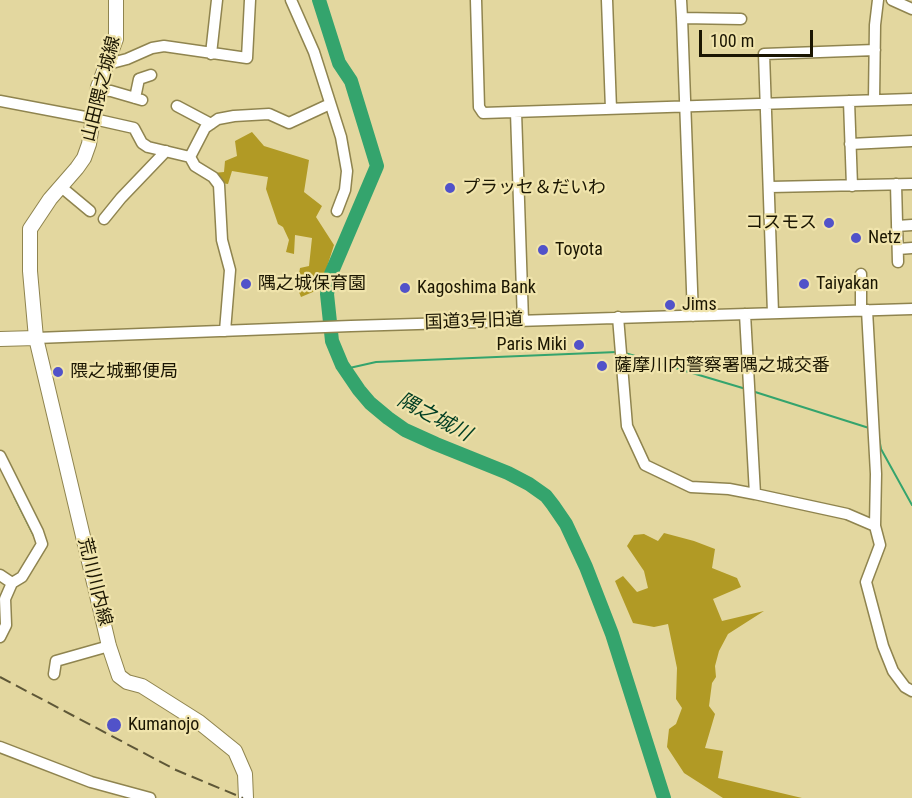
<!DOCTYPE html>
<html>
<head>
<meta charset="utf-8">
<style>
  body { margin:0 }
  #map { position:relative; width:912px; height:798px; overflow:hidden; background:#e3d79f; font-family:"Roboto Condensed",sans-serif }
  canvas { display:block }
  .scale { position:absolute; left:699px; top:30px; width:114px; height:27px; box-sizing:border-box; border:3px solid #1b1602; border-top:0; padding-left:8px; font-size:18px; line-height:21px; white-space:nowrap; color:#1b1602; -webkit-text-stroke:4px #f0e4ac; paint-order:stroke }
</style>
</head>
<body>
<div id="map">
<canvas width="912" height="798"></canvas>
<div class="scale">100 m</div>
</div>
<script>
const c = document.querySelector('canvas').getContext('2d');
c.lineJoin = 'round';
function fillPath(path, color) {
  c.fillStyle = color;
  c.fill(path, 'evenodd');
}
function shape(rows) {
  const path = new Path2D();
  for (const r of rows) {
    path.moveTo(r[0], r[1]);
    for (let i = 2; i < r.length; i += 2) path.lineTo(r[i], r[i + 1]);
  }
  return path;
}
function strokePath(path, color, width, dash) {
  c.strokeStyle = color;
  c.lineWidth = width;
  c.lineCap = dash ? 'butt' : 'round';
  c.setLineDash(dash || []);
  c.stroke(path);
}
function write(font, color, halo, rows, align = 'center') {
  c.font = font + ' "Roboto Condensed","Noto Sans JP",sans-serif';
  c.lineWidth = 4.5;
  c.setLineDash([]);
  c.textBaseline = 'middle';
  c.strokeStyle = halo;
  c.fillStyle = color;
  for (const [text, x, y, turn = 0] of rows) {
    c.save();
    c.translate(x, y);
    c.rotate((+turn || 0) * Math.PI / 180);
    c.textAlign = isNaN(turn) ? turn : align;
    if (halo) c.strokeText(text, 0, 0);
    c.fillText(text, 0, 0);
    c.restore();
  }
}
fillPath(shape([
  [252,132,264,146,309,160,304,192,322,206,316,217,334,245,320,289,301,297,297,287,300,268,309,266,312,238,295,235,294,254,286,252,289,240,283,227,278,224,266,189,268,177,232,171,228,184,221,183,213,173,224,172,225,161,237,156,235,141],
  [664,533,694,541,715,549,712,568,737,578,741,587,713,599,722,621,764,611,728,634,719,651,715,666,716,677,712,683,709,706,715,714,705,748,723,751,718,778,802,798,723,798,684,773,667,747,669,729,676,724,682,708,676,699,677,668,668,624,654,627,633,623,615,581,623,576,637,592,648,588,644,571,627,546,634,535,644,534,658,541]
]), '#b19a25');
strokePath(shape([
  [625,353,746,389],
  [345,369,376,362,617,352],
  [752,391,869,428],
  [879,438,881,449,912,505],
  [14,496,34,536]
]), '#34a46d', 2);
strokePath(shape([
  [319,0,339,63,351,81,377,166,331,274,327,294,332,341,342,365,359,390,370,403,388,418,405,430,436,444,508,473,529,484,546,496,553,505,566,524,586,567,612,634,664,798]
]), '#34a46d', 14);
const minor = shape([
  [291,0,314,52,341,137,347,171,345,190,337,211],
  [476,0,479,107,483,113,912,99],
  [607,0,611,109],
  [681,0,682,18],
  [892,0,912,9],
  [211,54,217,0],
  [108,64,127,59,152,48,164,46,247,58,250,0],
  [98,90,111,91,142,100],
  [135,98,139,79,151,75],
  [874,100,875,25,878,0],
  [0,101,85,117,134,128,142,143,148,147,190,157,195,166,213,177,219,185,222,240,230,270,225,331],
  [849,101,852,186],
  [177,106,211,124],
  [516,112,523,321],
  [850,144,912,141],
  [190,157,205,128,218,119,234,116,269,114,289,123,330,104],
  [896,184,898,262],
  [60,186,90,211],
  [770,187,912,184],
  [104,219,121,198,166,151],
  [897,226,912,225],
  [898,249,912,248],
  [861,274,861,310],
  [867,310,876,474,875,526,880,545,866,582,883,646,893,671,905,687,912,691],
  [773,313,764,54,875,50],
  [745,314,755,494],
  [693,316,682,18,741,19],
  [618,317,627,426,645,465,691,487,729,489,755,494,847,514,875,526],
  [36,338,351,326,912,309],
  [0,456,38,532,42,544,22,577,12,583,5,599,6,625,0,637],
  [0,575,12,583],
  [54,674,56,661,109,646],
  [0,747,91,782,150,798]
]);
const major = shape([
  [116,0,116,39,98,87,89,144,84,158,77,168,50,199,30,229,30,271,36,338,109,646,119,676,127,682,142,686,199,722,235,751,245,774,246,798],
  [0,339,36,338]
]);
strokePath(minor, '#8f844f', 13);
strokePath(major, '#8f844f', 16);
strokePath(minor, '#fff', 10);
strokePath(major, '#fff', 14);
strokePath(shape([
  [0,677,176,770,243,798]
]), '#5e5737', 2, [12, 6]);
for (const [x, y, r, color] of [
  [450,188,6,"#5152c9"],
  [829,223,6,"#5152c9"],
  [856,238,6,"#5152c9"],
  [543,250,6,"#5152c9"],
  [246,284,6,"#5152c9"],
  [804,284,6,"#5152c9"],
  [405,288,6,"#5152c9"],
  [670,305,6,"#5152c9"],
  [579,345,6,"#5152c9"],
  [602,366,6,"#5152c9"],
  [58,372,6,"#5152c9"],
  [114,725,8,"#5152c9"]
]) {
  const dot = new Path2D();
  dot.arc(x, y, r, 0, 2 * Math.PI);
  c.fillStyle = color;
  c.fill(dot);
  strokePath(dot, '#f0e4ac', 2);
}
write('18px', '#1b1602', '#f0e4ac', [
  ["山田隈之城線",102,89,-76],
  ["国道3号旧道",474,322,-2],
  ["荒川川内線",94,582,76]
]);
write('18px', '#1b1602', '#f0e4ac', [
  ["プラッセ＆だいわ",462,188],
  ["コスモス",817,223,"right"],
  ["Netz",868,238],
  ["Toyota",555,250],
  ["隅之城保育園",258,284],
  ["Taiyakan",816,284],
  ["Kagoshima Bank",417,288],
  ["Jims",682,305],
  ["Paris Miki",567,345,"right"],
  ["薩摩川内警察署隅之城交番",614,366],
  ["隈之城郵便局",70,372],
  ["Kumanojo",128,725]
], 'left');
write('italic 20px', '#003e23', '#f0e4ac', [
  ["隅之城川",434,418,28]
]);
</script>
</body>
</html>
